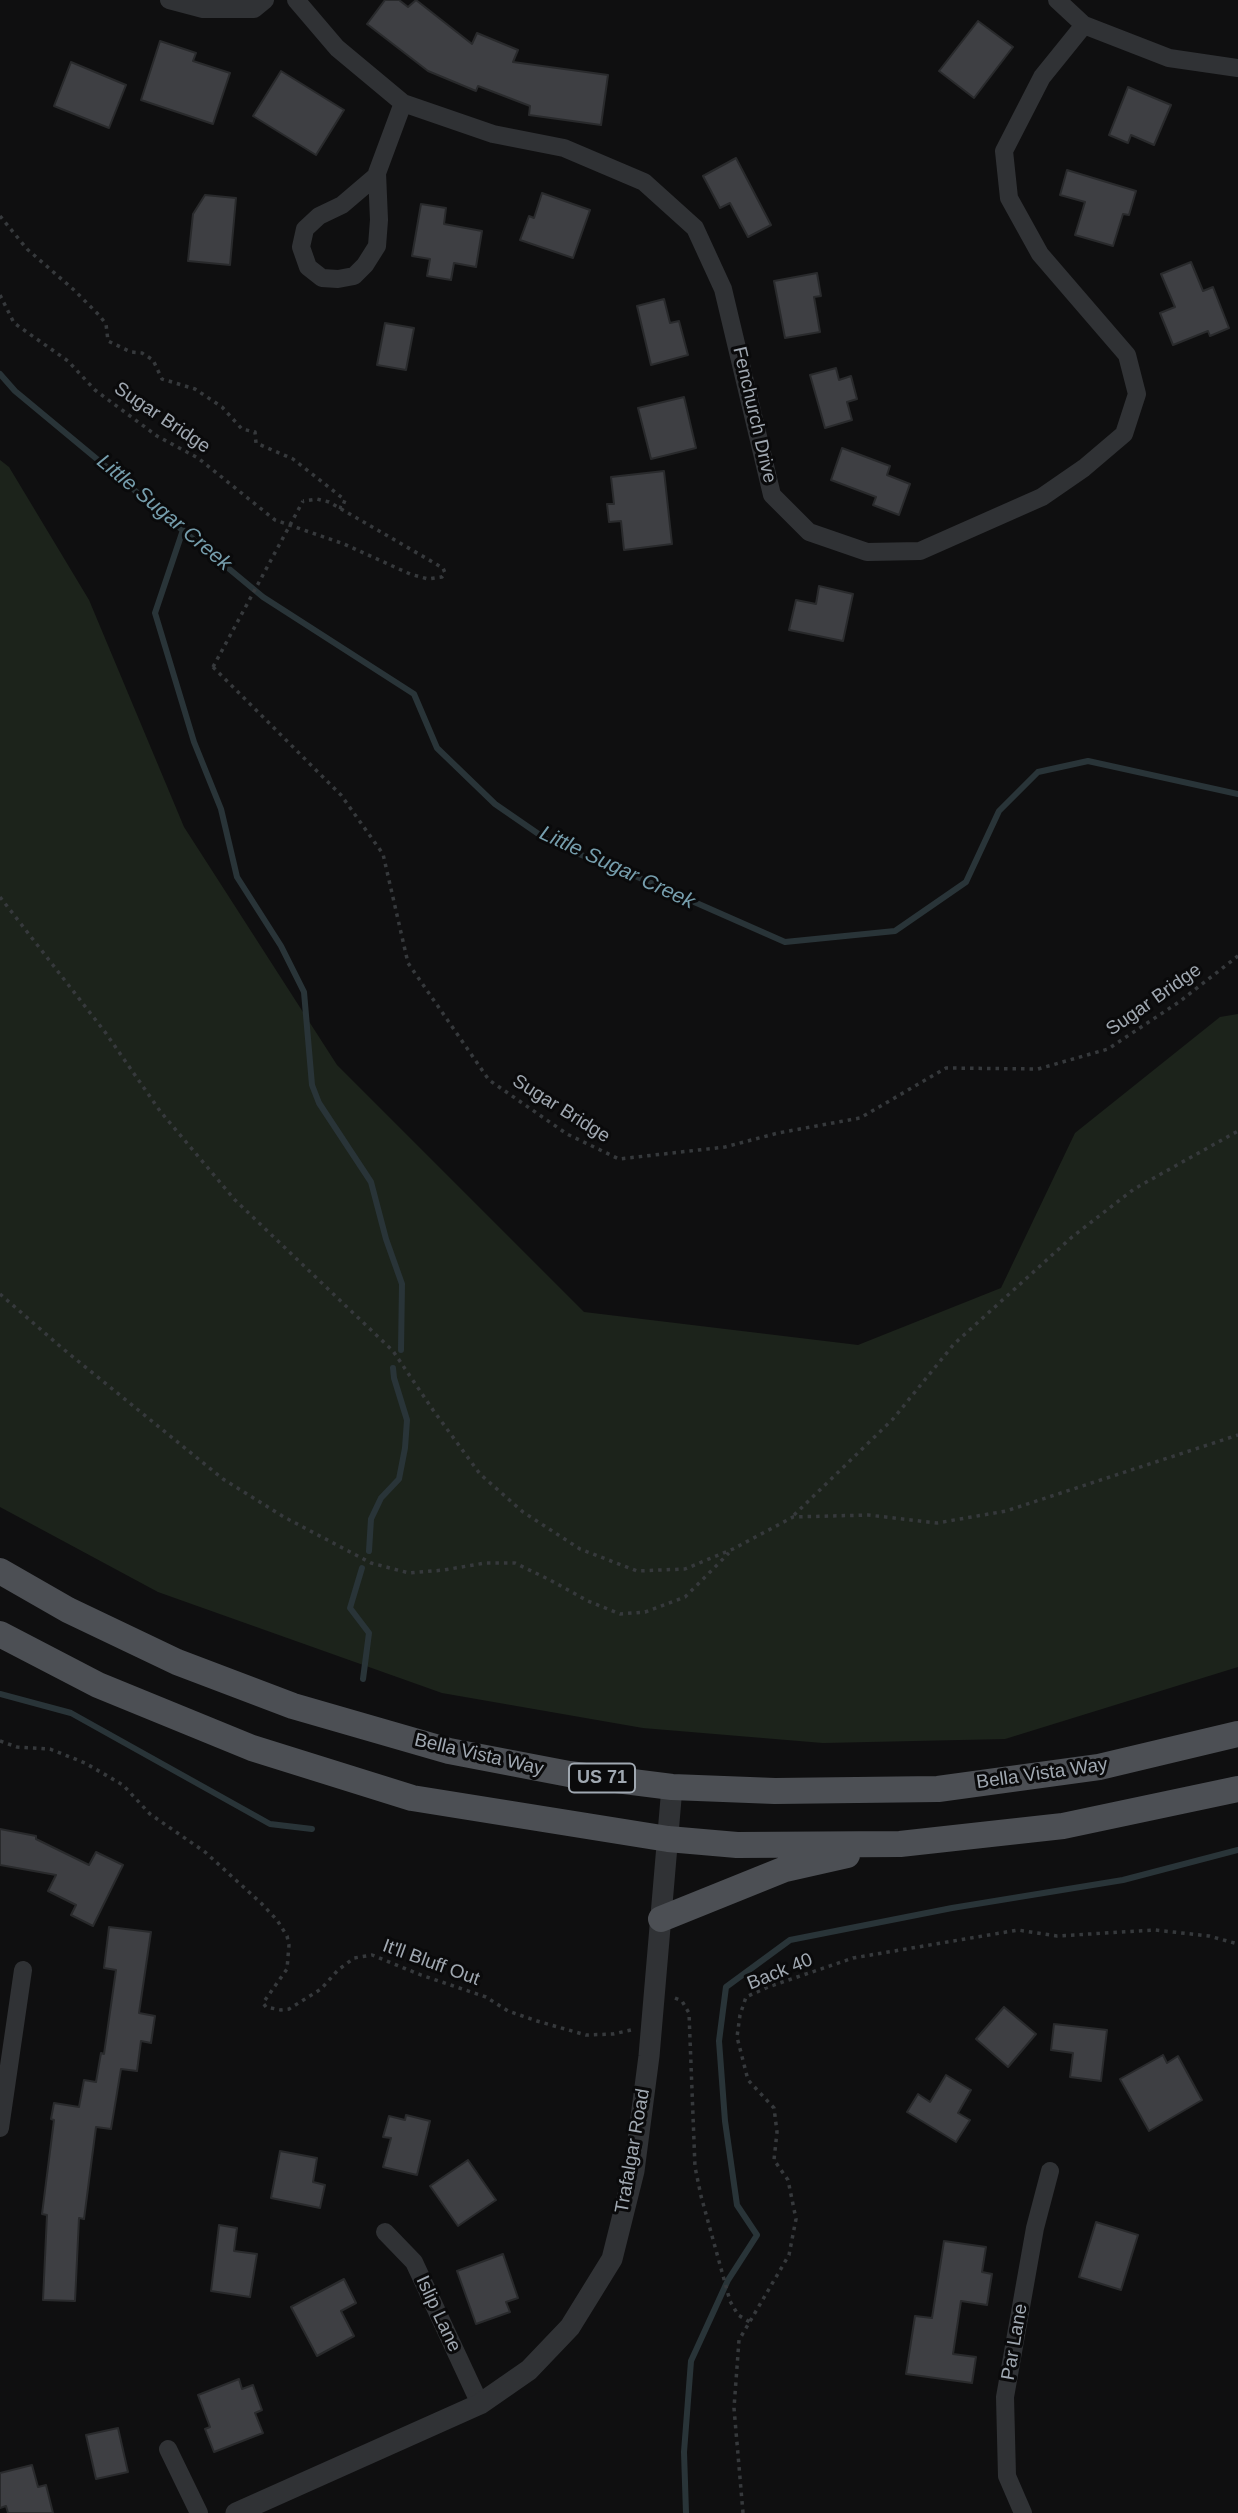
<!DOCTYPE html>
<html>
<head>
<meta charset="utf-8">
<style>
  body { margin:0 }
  canvas { display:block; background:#0f0f10 }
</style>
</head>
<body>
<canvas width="1238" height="2513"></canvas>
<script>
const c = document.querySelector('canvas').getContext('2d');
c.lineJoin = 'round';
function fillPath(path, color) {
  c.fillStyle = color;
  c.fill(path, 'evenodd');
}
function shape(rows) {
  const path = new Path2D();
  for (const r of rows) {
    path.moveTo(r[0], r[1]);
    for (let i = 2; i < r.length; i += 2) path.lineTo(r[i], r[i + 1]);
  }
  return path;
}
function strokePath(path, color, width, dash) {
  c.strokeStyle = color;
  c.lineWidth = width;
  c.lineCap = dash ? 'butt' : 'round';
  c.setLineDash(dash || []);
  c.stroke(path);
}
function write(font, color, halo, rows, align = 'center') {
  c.font = font + ' Helvetica,sans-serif';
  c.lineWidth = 6;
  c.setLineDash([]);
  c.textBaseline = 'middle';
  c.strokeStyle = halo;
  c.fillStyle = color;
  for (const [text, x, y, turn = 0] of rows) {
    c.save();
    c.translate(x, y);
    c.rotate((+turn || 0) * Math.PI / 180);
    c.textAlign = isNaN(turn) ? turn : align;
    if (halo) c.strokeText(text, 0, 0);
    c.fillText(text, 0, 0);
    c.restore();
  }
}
fillPath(shape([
  [0,460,9,467,89,600,184,827,337,1065,584,1312,858,1345,1001,1288,1075,1133,1220,1017,1238,1014,1238,1667,1005,1739,823,1743,643,1728,442,1693,158,1592,0,1507]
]), '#1c231b');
strokePath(shape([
  [0,374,15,391,263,597,414,694,437,748,495,804,553,844,633,875,785,942,895,931,966,882,999,811,1038,772,1088,761,1238,794],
  [183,530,155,613,194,742,221,809,237,877,281,946,304,992,312,1085,319,1103,371,1182,386,1239,402,1284,401,1350],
  [369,1551,371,1519,381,1498,399,1479,405,1448,407,1420,394,1378,393,1368],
  [362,1568,350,1608,369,1633,363,1679],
  [0,1694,71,1713,270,1824,312,1829],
  [686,2513,684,2452,691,2361,728,2280,757,2235,737,2205,725,2121,719,2041,726,1987,790,1940,952,1908,1123,1880,1238,1850]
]), '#293438', 6);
const building = shape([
  [385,0,399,0,408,7,416,0,472,44,477,33,518,50,513,62,608,75,601,125,529,115,530,106,478,86,476,91,428,71,367,24,385,0],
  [978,21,1013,47,974,98,939,71,978,21],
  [160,41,196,53,193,61,230,73,213,124,141,100,160,41],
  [71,62,126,85,109,128,54,106,71,62],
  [281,71,344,110,316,155,253,116,281,71],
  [1128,87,1171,105,1154,145,1131,135,1128,143,1109,135,1128,87],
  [736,158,771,225,748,237,730,203,720,208,703,176,736,158],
  [1067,170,1136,191,1129,215,1123,214,1113,246,1075,235,1085,202,1060,195,1067,170],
  [542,193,590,210,573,258,520,240,529,216,534,218,542,193],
  [205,195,236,198,230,265,188,261,193,214,205,195],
  [421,204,446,208,444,224,482,231,476,267,454,263,451,280,427,276,430,259,412,256,421,204],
  [1191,262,1203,291,1213,287,1229,328,1210,336,1208,331,1173,345,1160,313,1175,307,1161,274,1191,262],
  [817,273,821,296,814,297,820,332,785,338,774,281,817,273],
  [664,299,670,323,679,321,688,355,651,365,637,306,664,299],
  [385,323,414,328,406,370,377,365,385,323],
  [836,368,839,380,851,376,857,399,847,402,852,420,825,428,810,375,836,368],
  [684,397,696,448,651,459,638,408,684,397],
  [842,448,890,466,887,475,910,484,899,515,873,505,876,497,831,480,842,448],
  [664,471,672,544,624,550,621,521,609,522,607,504,614,504,611,477,664,471],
  [819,586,853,594,843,641,789,630,796,600,816,604,819,586],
  [0,1829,36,1836,36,1839,89,1865,96,1852,123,1865,93,1926,71,1915,76,1905,48,1891,56,1875,0,1865,0,1829],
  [109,1927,151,1932,139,2013,155,2016,151,2043,141,2041,137,2071,121,2069,111,2129,96,2127,84,2219,79,2218,75,2301,43,2300,47,2215,42,2214,54,2120,51,2119,54,2103,79,2107,84,2080,96,2082,101,2053,104,2054,116,1970,104,1968,109,1927],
  [1004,2007,1036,2034,1008,2067,976,2039,1004,2007],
  [1054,2024,1107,2030,1101,2081,1070,2077,1073,2053,1051,2050,1054,2024],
  [1163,2055,1167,2063,1178,2056,1202,2100,1149,2131,1120,2079,1163,2055],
  [946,2075,971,2090,958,2113,970,2120,956,2142,907,2112,918,2094,930,2102,946,2075],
  [406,2115,430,2121,417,2175,383,2167,391,2138,383,2137,389,2116,405,2120,406,2115],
  [280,2151,317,2158,313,2182,325,2185,320,2208,271,2198,280,2151],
  [468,2160,496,2200,458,2226,430,2186,468,2160],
  [1096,2222,1138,2235,1121,2290,1079,2277,1096,2222],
  [219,2225,237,2228,234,2251,257,2254,250,2297,211,2291,219,2225],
  [944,2241,986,2247,982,2272,992,2274,987,2305,961,2301,953,2354,976,2357,972,2383,906,2374,915,2316,932,2318,944,2241],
  [503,2254,518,2298,506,2302,510,2312,476,2324,457,2271,503,2254],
  [344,2279,356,2303,341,2311,354,2336,317,2356,291,2307,344,2279],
  [239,2379,242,2389,253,2385,262,2410,255,2413,263,2433,214,2452,205,2429,210,2427,198,2395,239,2379],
  [118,2428,128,2472,96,2479,86,2435,118,2428],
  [32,2465,38,2487,46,2485,53,2513,8,2513,6,2506,0,2508,0,2473,32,2465]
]);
fillPath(building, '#3e3f43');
strokePath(building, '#292a2c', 2);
strokePath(shape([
  [0,216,27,249,74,290,99,315,106,324,108,341,131,352,142,353,153,360,162,379,195,389,222,407,242,429,255,432,256,443,293,459,345,500,342,508,339,507],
  [0,295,14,323,68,361,95,390,157,436,198,458,275,520,344,544,410,574,428,579,442,577,445,573,443,568,329,502,317,499,303,501],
  [213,667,341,795,383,854,408,963,489,1080,567,1134,619,1159,725,1147,778,1133,860,1118,946,1068,1038,1069,1108,1049,1179,1002,1238,956],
  [0,897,105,1032,160,1111,235,1200,393,1351,433,1410,480,1474,523,1512,580,1549,637,1571,685,1569,733,1549,793,1517,868,1515,937,1523,1006,1511,1238,1435],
  [0,1294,62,1348,223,1479,284,1517,371,1563,409,1573,444,1570,485,1563,515,1563,550,1580,588,1601,620,1614,645,1612,685,1597,729,1553],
  [794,1515,893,1419,954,1344,1072,1237,1134,1189,1238,1131],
  [0,1741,17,1747,50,1749,85,1763,123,1785,150,1814,205,1852,261,1903,277,1920,287,1936,289,1945,287,1969,263,2003,266,2007,281,2010,289,2009,321,1989,338,1970,354,1958,372,1955,421,1975,486,1997,508,2011,537,2021,586,2035,613,2034,631,2030],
  [675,1998,682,2001,689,2013,695,2167,701,2196,730,2301,738,2315,750,2322],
  [743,2513,734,2408,739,2340,789,2255,796,2219,788,2180,774,2160,777,2132,774,2108,748,2080,737,2037,740,2015,746,1997,768,1987,853,1958,1018,1930,1057,1936,1155,1930,1209,1936,1238,1944]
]), '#36393c', 3.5, [3.5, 5]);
strokePath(shape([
  [169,0,203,9,254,9,265,0],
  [296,0,337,48,403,103,493,134,564,148,644,182,695,228,723,289,772,495,809,532,867,552,920,551,1042,497,1084,468,1124,434,1137,394,1127,355,1040,254,1009,198,1004,151,1042,77,1084,25],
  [1057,0,1084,25,1169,58,1238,68],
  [377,173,379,220,377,246,365,265,354,276,338,279,322,278,308,267,301,247,305,229,319,216,342,205,376,176,377,173,403,103],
  [0,2128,23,1970],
  [385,2232,414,2262,480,2404],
  [168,2449,199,2513],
  [1023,2513,1007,2476,1005,2397,1035,2228,1050,2171]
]), '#303235', 18);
strokePath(shape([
  [236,2513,480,2404,529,2370,570,2327,612,2259,634,2171,649,2056,672,1787]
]), '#303235', 21);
strokePath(shape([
  [0,1571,68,1610,177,1662,293,1706,449,1751,569,1774,672,1787,775,1791,938,1789,1099,1767,1238,1734],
  [0,1634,98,1685,252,1748,412,1798,668,1839,737,1845,900,1844,1063,1826,1238,1789],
  [661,1919,785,1869,847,1855]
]), '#4c4f54', 26);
strokePath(shape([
  [213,667,303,501]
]), '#36393c', 3.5, [3.5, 5]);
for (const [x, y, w] of [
  [602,1778,66]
]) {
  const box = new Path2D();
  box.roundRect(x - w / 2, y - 14.5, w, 29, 5);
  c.fillStyle = '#0a0a0b';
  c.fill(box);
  strokePath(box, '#a0a8b1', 2);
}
write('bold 18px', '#a0a8b1', null, [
  ["US 71",602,1778]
]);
write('19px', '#a0a8b1', '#0a0a0b', [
  ["Fenchurch Drive",754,415,77],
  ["Sugar Bridge",162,418,34],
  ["Sugar Bridge",1154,1000,-35],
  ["Sugar Bridge",561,1109,32],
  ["Bella Vista Way",479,1755,13],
  ["Bella Vista Way",1042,1774,-8],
  ["It'll Bluff Out",431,1963,20],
  ["Back 40",780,1972,-22],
  ["Trafalgar Road",633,2151,-80],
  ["Islip Lane",438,2314,65],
  ["Par Lane",1015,2342,-80]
]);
write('italic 21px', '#769ead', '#0a0a0b', [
  ["Little Sugar Creek",164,513,40],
  ["Little Sugar Creek",617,868,25]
]);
</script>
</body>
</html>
